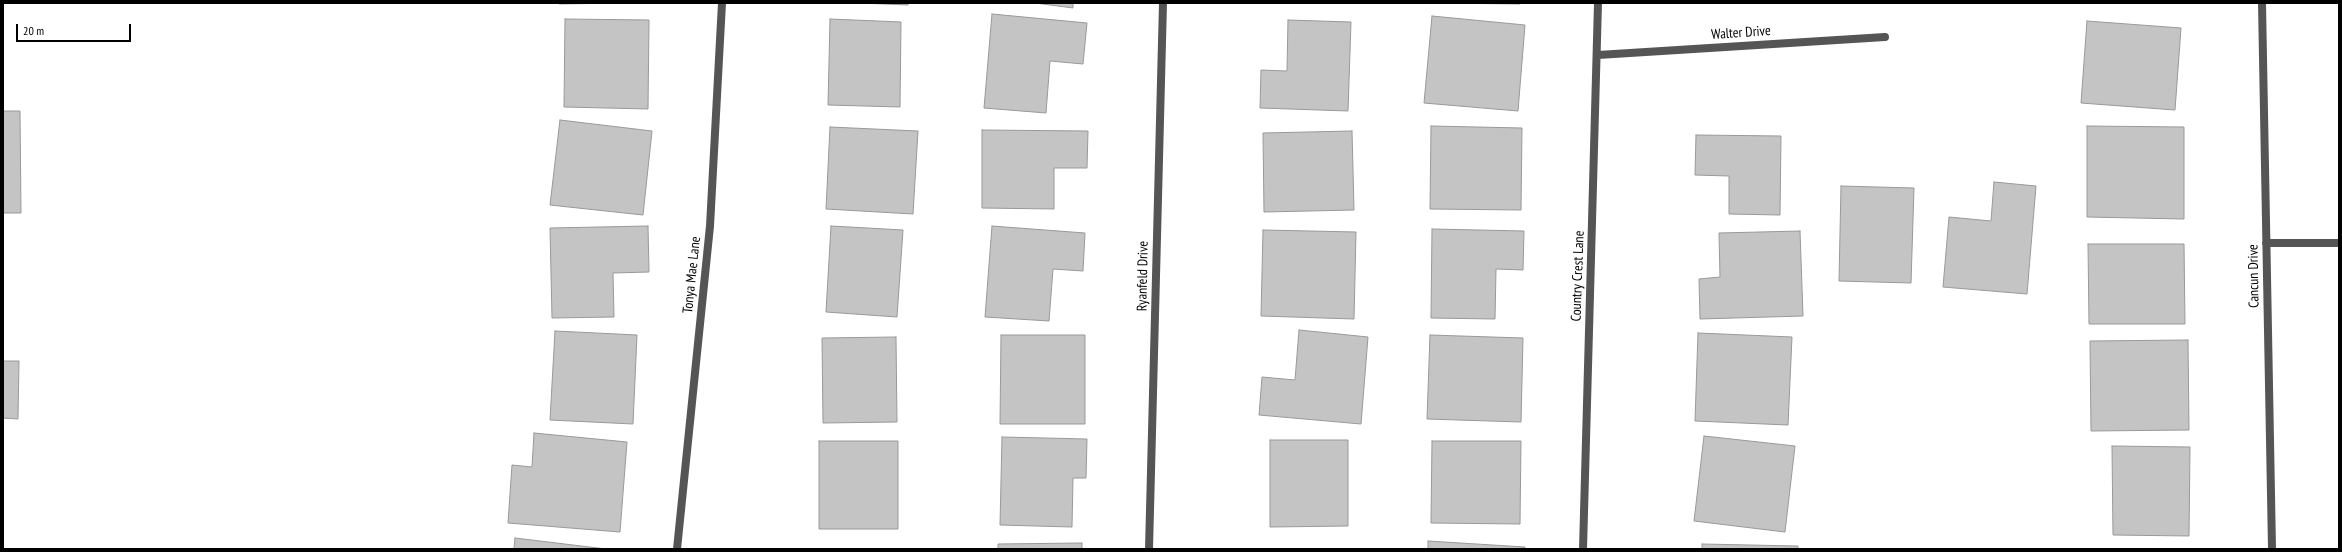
<!DOCTYPE html>
<html>
<head>
<meta charset="utf-8">
<style>
  body { margin:0 }
  #map { position:relative; width:2342px; height:552px; overflow:hidden; background:#fff; font-family:"PT Sans Narrow",sans-serif }
  canvas { display:block }
  .frame { position:absolute; inset:0; border:4px solid #000; pointer-events:none }
  .scale { position:absolute; left:16px; top:24px; width:115px; height:18px; box-sizing:border-box; border:2px solid #000; border-top:0; padding-left:5px; font-size:12px; line-height:14px; white-space:nowrap; color:#000; -webkit-text-stroke:3px #fff; paint-order:stroke }
</style>
</head>
<body>
<div id="map">
<canvas width="2342" height="552"></canvas>
<div class="frame"></div>
<div class="scale">20 m</div>
</div>
<script>
const c = document.querySelector('canvas').getContext('2d');
c.lineJoin = 'round';
function fillPath(path, color) {
  c.fillStyle = color;
  c.fill(path, 'evenodd');
}
function shape(rows) {
  const path = new Path2D();
  for (const r of rows) {
    path.moveTo(r[0], r[1]);
    for (let i = 2; i < r.length; i += 2) path.lineTo(r[i], r[i + 1]);
  }
  return path;
}
function strokePath(path, color, width, dash) {
  c.strokeStyle = color;
  c.lineWidth = width;
  c.lineCap = dash ? 'butt' : 'round';
  c.setLineDash(dash || []);
  c.stroke(path);
}
function write(font, color, halo, rows, align = 'center') {
  c.font = font + ' "PT Sans Narrow",sans-serif';
  c.lineWidth = 3;
  c.setLineDash([]);
  c.textBaseline = 'middle';
  c.strokeStyle = halo;
  c.fillStyle = color;
  for (const [text, x, y, turn = 0] of rows) {
    c.save();
    c.translate(x, y);
    c.rotate((+turn || 0) * Math.PI / 180);
    c.textAlign = isNaN(turn) ? turn : align;
    if (halo) c.strokeText(text, 0, 0);
    c.fillText(text, 0, 0);
    c.restore();
  }
}
const building = shape([
  [559,3,621,3,559,4,559,3],
  [860,3,908,3,908,5,860,3],
  [1035,3,1073,3,1073,8,1035,3],
  [1438,3,1520,3,1520,4,1438,3],
  [992,14,1087,23,1083,64,1050,61,1046,113,984,108,992,14],
  [1432,16,1525,25,1518,111,1424,103,1432,16],
  [565,19,649,20,648,109,564,107,565,19],
  [830,19,901,22,900,107,828,105,830,19],
  [1288,20,1351,22,1348,111,1260,108,1261,70,1287,71,1288,20],
  [2087,21,2181,28,2175,110,2081,103,2087,21],
  [3,111,20,111,21,213,3,213,3,111],
  [560,120,652,131,643,215,550,205,560,120],
  [1431,126,1522,128,1521,210,1430,209,1431,126],
  [2087,126,2184,127,2184,219,2087,217,2087,126],
  [830,127,918,131,913,214,826,209,830,127],
  [982,130,1088,131,1087,168,1054,168,1054,209,982,208,982,130],
  [1352,131,1354,210,1264,212,1263,133,1352,131],
  [1696,135,1781,136,1780,215,1729,214,1729,176,1695,175,1696,135],
  [1994,182,2036,186,2027,294,1943,287,1949,217,1991,221,1994,182],
  [1841,186,1914,188,1911,283,1839,281,1841,186],
  [648,226,649,272,613,273,614,317,552,318,550,228,648,226],
  [831,226,903,230,897,317,826,312,831,226],
  [992,226,1085,233,1083,271,1053,269,1049,321,985,317,992,226],
  [1432,229,1524,231,1523,270,1496,269,1495,319,1431,318,1432,229],
  [1263,230,1356,232,1354,319,1261,316,1263,230],
  [1800,231,1803,316,1700,319,1699,279,1720,277,1719,233,1800,231],
  [2088,244,2184,244,2185,324,2089,324,2088,244],
  [1299,330,1368,337,1361,424,1259,415,1262,377,1295,380,1299,330],
  [555,331,637,335,633,424,550,420,555,331],
  [1698,333,1792,337,1788,425,1695,421,1698,333],
  [1001,335,1085,335,1085,424,1000,424,1001,335],
  [1430,335,1523,338,1521,422,1427,419,1430,335],
  [896,337,897,422,823,423,822,338,896,337],
  [2188,340,2189,430,2091,431,2090,341,2188,340],
  [3,361,19,361,18,419,3,418,3,361],
  [534,433,627,442,620,532,508,523,512,465,532,467,534,433],
  [1704,436,1795,446,1785,532,1694,521,1704,436],
  [1002,437,1087,439,1086,478,1073,478,1072,527,1000,525,1002,437],
  [1270,440,1348,440,1348,526,1270,527,1270,440],
  [819,441,898,441,898,529,819,529,819,441],
  [1432,441,1521,441,1520,524,1431,523,1432,441],
  [2112,446,2190,447,2189,536,2113,535,2112,446],
  [515,538,606,549,514,549,515,538],
  [1428,541,1525,547,1525,549,1428,549,1428,541],
  [1082,543,1082,549,998,549,998,544,1082,543],
  [1702,544,1798,546,1798,549,1702,549,1702,544]
]);
fillPath(building, '#c4c4c4');
strokePath(building, '#999', 1);
strokePath(shape([
  [2262,3,2272,549],
  [1598,55,1885,37],
  [2266,243,2339,243],
  [677,549,710,226,722,3],
  [1149,549,1163,3],
  [1583,549,1598,3]
]), '#555', 8);
write('14px', '#000', '#fff', [
  ["Walter Drive",1741,33,-4],
  ["Tonya Mae Lane",692,275,-84],
  ["Ryanfeld Drive",1143,276,-89],
  ["Country Crest Lane",1578,276,-88],
  ["Cancun Drive",2254,276,-91]
]);
</script>
</body>
</html>
